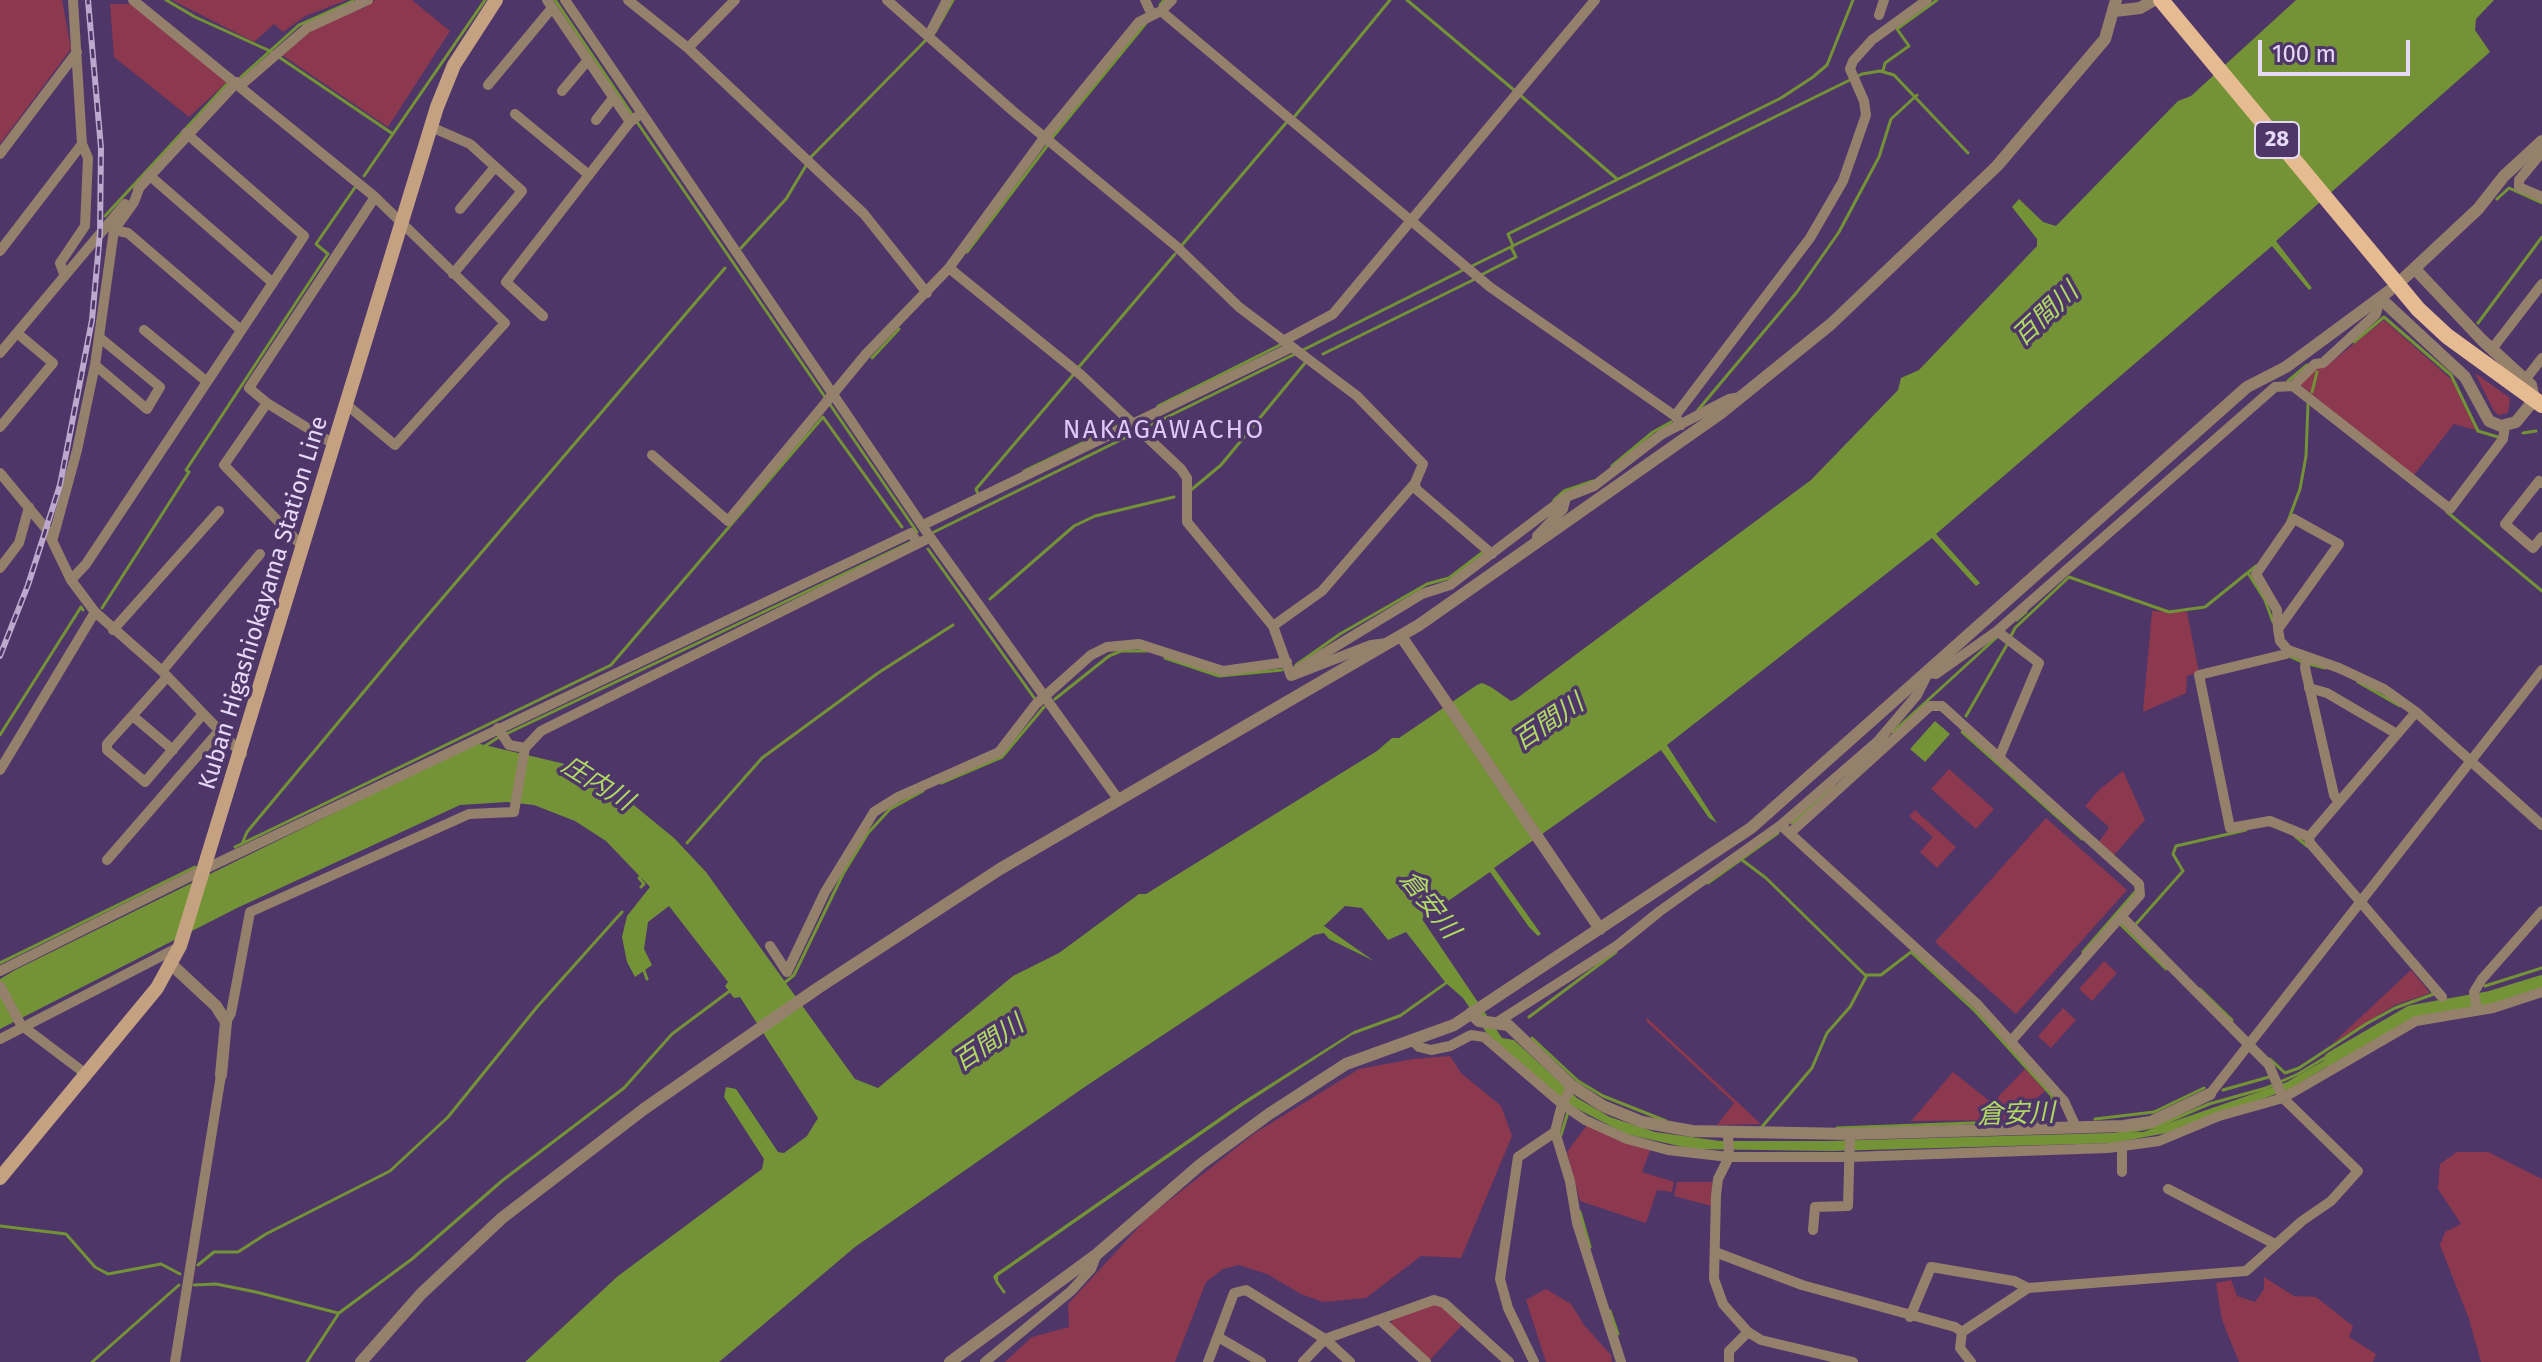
<!DOCTYPE html>
<html>
<head>
<meta charset="utf-8">
<style>
  body { margin:0 }
  #map { position:relative; width:2542px; height:1362px; overflow:hidden; background:#4f3668; font-family:"Fira Sans",sans-serif }
  canvas { display:block }
  .scale { position:absolute; left:2258px; top:40px; width:152px; height:36px; box-sizing:border-box; border:4px solid #e6d8f7; border-top:0; padding-left:10px; font-size:24px; line-height:28px; white-space:nowrap; color:#e6d8f7; -webkit-text-stroke:6px #4f3668; paint-order:stroke }
</style>
</head>
<body>
<div id="map">
<canvas width="2542" height="1362"></canvas>
<div class="scale">100 m</div>
</div>
<script>
const c = document.querySelector('canvas').getContext('2d');
c.lineJoin = 'round';
function fillPath(path, color) {
  c.fillStyle = color;
  c.fill(path, 'evenodd');
}
function shape(rows) {
  const path = new Path2D();
  for (const r of rows) {
    path.moveTo(r[0], r[1]);
    for (let i = 2; i < r.length; i += 2) path.lineTo(r[i], r[i + 1]);
  }
  return path;
}
function strokePath(path, color, width, dash) {
  c.strokeStyle = color;
  c.lineWidth = width;
  c.lineCap = dash ? 'butt' : 'round';
  c.setLineDash(dash || []);
  c.stroke(path);
}
function write(font, color, halo, rows, align = 'center') {
  c.font = font + ' "Fira Sans","Noto Sans JP",sans-serif';
  c.lineWidth = 7;
  c.setLineDash([]);
  c.textBaseline = 'middle';
  c.strokeStyle = halo;
  c.fillStyle = color;
  for (const [text, x, y, turn = 0] of rows) {
    c.save();
    c.translate(x, y);
    c.rotate((+turn || 0) * Math.PI / 180);
    c.textAlign = isNaN(turn) ? turn : align;
    if (halo) c.strokeText(text, 0, 0);
    c.fillText(text, 0, 0);
    c.restore();
  }
}
fillPath(shape([
  [0,0,62,0,71,49,0,144],
  [172,0,347,0,305,16,283,32,274,24,254,42],
  [375,0,412,0,450,31,388,127,282,55,303,35,326,21,364,8],
  [110,4,131,4,227,82,189,117,114,57],
  [2384,320,2452,380,2476,430,2454,424,2413,476,2299,384,2316,367,2325,367],
  [2475,373,2510,398,2508,413,2499,415,2494,411],
  [2152,611,2187,612,2199,672,2187,676,2186,693,2143,712],
  [1949,769,1994,809,1976,829,1931,789],
  [2123,771,2145,820,2114,855,2099,842,2109,827,2085,806,2100,789],
  [1915,810,1956,847,1937,868,1920,852,1933,837,1909,816],
  [2046,818,2127,890,2016,1014,1935,942],
  [2104,961,2117,973,2092,1001,2079,989],
  [2411,970,2430,993,2395,1005,2333,1043],
  [2063,1008,2076,1020,2051,1048,2038,1036],
  [1647,1018,1761,1124,1717,1125,1734,1103,1646,1021],
  [1450,1056,1461,1073,1501,1106,1512,1136,1461,1258,1421,1256,1366,1298,1323,1302,1301,1294,1267,1274,1239,1265,1223,1269,1206,1282,1175,1362,1005,1362,1032,1337,1069,1327,1068,1304,1148,1217,1255,1133,1359,1069,1413,1059],
  [2025,1069,2045,1091,2037,1098,2025,1099,2024,1120,1911,1121,1953,1072,1992,1103],
  [1587,1125,1623,1142,1650,1150,1642,1172,1674,1182,1672,1192,1657,1190,1646,1223,1580,1201,1567,1152],
  [2457,1152,2488,1152,2542,1179,2542,1362,2481,1362,2469,1319,2440,1245,2445,1232,2461,1224,2438,1189,2440,1164],
  [1677,1182,1712,1182,1711,1206,1674,1196],
  [2264,1277,2294,1296,2316,1297,2353,1326,2349,1337,2376,1354,2373,1362,2239,1362,2222,1320,2216,1283,2231,1280,2237,1296,2255,1302,2264,1289],
  [1546,1289,1571,1304,1584,1325,1611,1355,1612,1362,1546,1362,1526,1300],
  [1434,1305,1442,1306,1462,1325,1430,1360,1391,1324,1392,1319]
]), '#8c384e');
fillPath(shape([
  [2296,0,2494,0,2476,19,2475,30,2490,52,2276,241,2312,288,2309,290,2272,246,1936,534,1980,583,1976,586,1932,538,1667,745,1717,823,1709,818,1661,750,1494,868,1541,934,1538,936,1529,927,1490,872,1422,919,1502,1038,1514,1040,1577,1098,1610,1117,1655,1132,1720,1141,1828,1141,2143,1132,2287,1082,2353,1044,2356,1049,2290,1089,2166,1133,2114,1143,1831,1151,1692,1149,1626,1134,1568,1104,1490,1038,1463,998,1447,984,1401,1017,1352,1035,1244,1105,998,1276,998,1286,993,1277,995,1274,1242,1102,1354,1031,1400,1014,1445,982,1406,932,1388,940,1362,908,1345,906,1324,926,1374,961,1329,939,1324,933,1314,935,1086,1086,855,1247,719,1362,525,1362,618,1276,762,1169,764,1159,724,1097,726,1087,736,1089,778,1152,784,1153,807,1136,818,1118,740,997,734,998,725,986,728,982,669,906,648,922,644,949,652,965,635,977,627,962,622,937,627,916,650,887,606,841,575,821,534,805,507,802,460,805,237,908,0,1029,0,979,15,970,476,743,565,764,630,802,674,838,706,872,855,1079,878,1088,1013,976,1059,953,1139,894,1146,894,1377,751,1392,738,1399,738,1477,685,1482,683,1491,687,1511,701,1516,699,1811,480,1898,390,1901,378,1919,370,2037,246,2037,239,2012,207,2019,199,2043,222,2056,226,2178,101,2191,96],
  [1935,721,1950,734,1925,762,1910,749]
]), '#739336');
strokePath(shape([
  [166,0,195,17,270,51,393,134],
  [555,0,633,116],
  [1407,0,1514,90],
  [1160,5,1164,0],
  [935,32,953,0],
  [1883,71,1885,63,1909,46,1897,29,1937,0],
  [241,77,299,25,353,1],
  [1520,95,1617,179],
  [1295,116,1390,0],
  [637,122,825,397],
  [1052,138,1146,23],
  [811,157,926,40],
  [364,176,485,0],
  [2497,199,2509,188,2542,203],
  [105,216,227,84],
  [1182,245,1286,123],
  [1513,246,1508,234,1781,98,1813,77,1827,65,1853,0],
  [741,248,786,199,807,164],
  [967,252,1047,146],
  [1472,266,1862,74,1880,71,1894,75,1968,153],
  [1481,275,1516,257,1511,247],
  [2478,323,2542,237],
  [2354,342,2384,317,2451,375,2478,431,2498,437],
  [1303,350,1465,269],
  [1323,354,1473,280],
  [872,358,899,329],
  [1078,368,1175,254],
  [2288,381,2307,365],
  [2312,392,2317,372],
  [829,403,917,532],
  [1158,406,1280,345],
  [1698,410,1797,292,1839,232,1879,157,1891,119,1917,95],
  [2523,433,2536,431],
  [1612,466,1653,432,1671,422],
  [1024,471,1126,422],
  [1191,490,1221,465,1305,363],
  [978,494,976,489,1074,374],
  [1554,500,1564,491,1593,481],
  [2447,512,2542,591],
  [2288,521,2300,489,2306,456,2308,404],
  [934,532,1297,353],
  [928,549,1035,699],
  [2248,573,2265,600,2273,622],
  [990,599,1074,526,1095,516,1174,497],
  [102,608,189,472,186,470,328,254,316,244,356,186],
  [2017,620,2026,612],
  [2011,636,2015,628,2069,577,2169,612,2205,607,2256,566],
  [2291,657,2302,662],
  [1165,658,1219,676,1282,670],
  [2309,664,2325,668],
  [1296,665,1340,634,1427,584,1449,578,1483,552],
  [2358,682,2400,706],
  [1055,699,1109,656,1121,651,1147,651],
  [1966,716,2008,643],
  [1893,732,1997,637],
  [1962,732,2082,839],
  [506,734,911,542],
  [0,735,81,607,83,610],
  [485,746,499,737],
  [941,783,1002,757,1044,707],
  [1792,823,1835,786],
  [2295,836,2307,846],
  [687,843,762,758,878,673,953,625],
  [242,844,247,832,416,629,725,268],
  [235,847,611,665,823,417,902,527],
  [1742,860,1766,878,1865,975,1881,975,1911,952,1975,1011,2052,1096,2053,1120,1837,1128],
  [1708,883,1778,833],
  [641,887,644,884,639,878,642,875],
  [2120,924,2166,969],
  [2136,924,2183,871,2173,854,2176,846,2246,830],
  [2083,952,2135,892],
  [0,963,195,867],
  [643,968,647,979],
  [783,984,794,975,843,874,868,833,890,809,923,791],
  [2485,986,2542,968],
  [2200,989,2232,1020],
  [1529,1017,1616,952],
  [1532,1038,1578,1081,1603,1096,1666,1121],
  [2270,1059,2285,1073,2299,1068,2366,1024,2395,1008,2434,994,2432,991],
  [2223,1090,2269,1077],
  [2095,1119,2154,1112,2204,1088],
  [1761,1128,1812,1068,1827,1033,1850,1007,1867,975],
  [1561,1135,1568,1112],
  [2107,1136,2158,1126,2209,1104,2266,1088,2298,1074,2396,1015,2419,1006,2482,997,2542,977],
  [1580,1212,1590,1247],
  [0,1226,66,1234,95,1267,108,1274,161,1264,180,1274],
  [198,1265,214,1252,238,1252,266,1234,390,1171,448,1117,537,1007,622,912],
  [997,1282,1004,1292],
  [194,1285,216,1284,256,1292,338,1313],
  [1610,1311,1618,1334],
  [92,1362,179,1285],
  [307,1362,339,1313,412,1259,503,1180,624,1088,672,1034,731,990]
]), '#739336', 3);
strokePath(shape([
  [2333,1060,2412,1014,2490,1000,2542,984]
]), '#739336', 18);
strokePath(shape([
  [133,0,375,197,505,323,395,445,347,405],
  [547,0,630,122],
  [565,0,930,537,1118,799],
  [628,0,688,48,735,0],
  [887,0,1014,112,1176,246,1239,307,1357,396,1423,464,1415,483,1416,489,1492,554],
  [1145,0,1151,13],
  [1161,11,1490,287,1675,416,1681,425],
  [1879,15,1884,0],
  [929,35,947,0],
  [688,48,864,214,927,293],
  [241,85,307,28,368,0],
  [488,85,552,8],
  [562,91,588,60],
  [515,114,589,175],
  [596,120,613,98],
  [431,127,470,144,522,191,453,274],
  [2542,152,2519,180,2519,187,2542,197],
  [0,154,77,52],
  [149,175,273,283],
  [138,189,237,82],
  [460,209,495,167],
  [114,230,128,233,241,330],
  [0,251,82,144],
  [949,268,1081,375,1181,469,1187,478,1187,522,1273,626,1291,676,1371,645,1388,643],
  [64,274,60,263,85,226,88,158,82,144,73,0],
  [543,316,506,282,630,122,642,113],
  [144,330,206,381],
  [1283,341,1333,314,1595,0],
  [2492,349,2542,284],
  [0,353,125,204],
  [95,365,147,409,160,387,99,337],
  [2525,380,2542,358],
  [2293,386,2450,509,2503,439,2505,426],
  [267,403,249,388,375,197],
  [1675,416,1810,238,1843,181,1866,115,1864,101,1850,69,1853,61,1872,40,1927,0],
  [0,427,53,363,17,333],
  [652,455,728,521,866,354,949,268,1041,142,1139,22,1161,11,1172,0],
  [0,473,47,530,71,580,95,612,162,671,242,754],
  [2542,483,2539,481,2505,524,2533,548,2542,537],
  [923,525,1292,347],
  [53,538,77,450,95,365,114,230,134,202,140,186],
  [1537,543,1537,536,1563,509,1566,497],
  [304,548,224,465,267,403,335,445],
  [0,568,19,543,29,507],
  [71,580,86,564,304,236,186,133],
  [1273,626,1322,591,1415,483],
  [2278,629,2339,544,2294,519,2256,574,2277,610,2278,629,2280,641,2288,650],
  [113,630,219,511],
  [1997,631,2039,663,1999,758],
  [2306,659,2305,668,2334,795,2339,802],
  [162,671,260,554],
  [1292,673,1422,594,1450,585,1566,497,1594,486,1662,434,1729,399,1741,397],
  [167,677,107,744,107,750,145,782,203,714],
  [2309,688,2327,693,2397,734],
  [134,717,173,750],
  [498,728,509,745,525,748],
  [0,770,95,612],
  [1785,829,1978,1005,2064,1101,2076,1127],
  [1790,833,1930,706,1942,706,2139,884,2140,895,2011,1041],
  [2309,837,2416,712],
  [107,860,219,731],
  [770,946,787,972,825,892,874,812,898,797,999,752,1036,704,1091,655,1107,647,1139,644,1223,671,1287,662],
  [0,971,207,868,911,533,918,543],
  [0,986,21,1025,86,1074],
  [2442,997,2310,843,2309,837,2270,821,2230,828,2199,675,2286,654,2288,650,2339,668,2384,689,2416,712,2542,825],
  [2477,1010,2474,992,2482,979,2542,911],
  [1499,1021,1618,945,1660,911,1781,825,1878,741,1917,695,1928,673,1936,674,1997,631,2275,387,2293,386,2315,364,2323,363,2376,314,2380,298],
  [226,1022,231,1013,250,912,469,814,514,812,525,748,541,731,925,540],
  [0,1039,179,947],
  [1412,1040,1419,1047,1431,1050,1450,1046,1471,1035,1484,1037,1562,1104,1585,1120,1627,1139,1668,1150,1729,1157,1850,1157,2108,1148,2159,1141,2219,1116,2283,1098,2416,1021,2493,1008,2542,992],
  [1572,1086,1562,1104,1555,1132,1570,1181,1577,1223,1621,1362],
  [2210,1094,2542,670],
  [1728,1134,1729,1157,1718,1179,1716,1195,1714,1279,1723,1304,1748,1332,1761,1340,1853,1362],
  [2122,1172,2122,1147],
  [2168,1189,2275,1244],
  [1813,1230,1815,1207,1848,1206,1850,1134],
  [1715,1252,1802,1285,1955,1327,1962,1332],
  [1910,1317,1931,1267,2014,1281,2028,1288],
  [1380,1320,1426,1362],
  [1962,1332,2028,1288,2246,1271,2302,1221,2331,1201,2358,1171,2283,1098,2269,1065,2121,916],
  [1962,1332,1960,1348,1971,1362],
  [1218,1337,1261,1362],
  [175,1362,221,1075],
  [985,1362,1071,1291,1091,1269,1097,1254],
  [1208,1362,1234,1293,1246,1290,1325,1339,1350,1362],
  [1303,1362,1325,1339,1434,1300,1444,1303,1509,1362],
  [1534,1362,1508,1308,1500,1279,1518,1157,1555,1132],
  [1729,1362,1729,1351,1748,1332]
]), '#95806c', 10);
strokePath(shape([
  [2115,11,2140,8,2154,0],
  [2403,279,2478,209,2504,176,2542,141],
  [2380,298,2465,377,2489,421,2501,426,2516,422,2534,400,2531,385,2482,340,2415,269],
  [1401,636,1600,929],
  [172,965,216,1006,226,1022,221,1075],
  [1471,1013,1479,1021,1508,1025,1572,1086,1603,1106,1642,1122,1692,1131,1850,1134,2123,1126,2151,1122,2210,1094],
  [361,1362,421,1294,502,1218,644,1109,818,988,1000,869,1419,625,1721,413,1831,324,1997,166,2105,39,2116,0],
  [950,1362,1097,1254,1201,1164,1269,1114,1346,1064,1454,1025,1751,828,2247,387,2286,367,2389,291]
]), '#95806c', 12);
strokePath(shape([
  [0,1178,157,988,180,946,437,107,454,65,496,0]
]), '#c3a181', 14);
strokePath(shape([
  [2161,0,2418,309,2447,336,2542,405]
]), '#e6bb91', 16);
const rail = shape([
  [0,656,28,585,60,485,92,320,100,233,101,148,88,0]
]);
strokePath(rail, '#bbaace', 6);
strokePath(rail, '#4f3668', 3, [9]);
for (const [x, y, w] of [
  [2277,140,44]
]) {
  const box = new Path2D();
  box.roundRect(x - w / 2, y - 18, w, 36, 6);
  c.fillStyle = '#4f3668';
  c.fill(box);
  strokePath(box, '#e6d8f7', 2);
}
write('bold 22px', '#e6d8f7', null, [
  ["28",2277,140]
]);
write('24px', '#e6d8f7', '#4f3668', [
  ["Kuban Higashiokayama Station Line",264,603,-73]
]);
write('italic 26px', '#b0db62', '#4f3668', [
  ["百間川",2046,315,-43],
  ["百間川",1549,723,-34],
  ["庄内川",597,784,32],
  ["倉安川",1429,905,52],
  ["百間川",989,1044,-34],
  ["倉安川",2016,1115,-2]
]);
c.letterSpacing = '2px';
write('26px', '#dfc8f9', '#4f3668', [
  ["NAKAGAWACHO",1164,431]
]);
c.letterSpacing = '0px';
</script>
</body>
</html>
